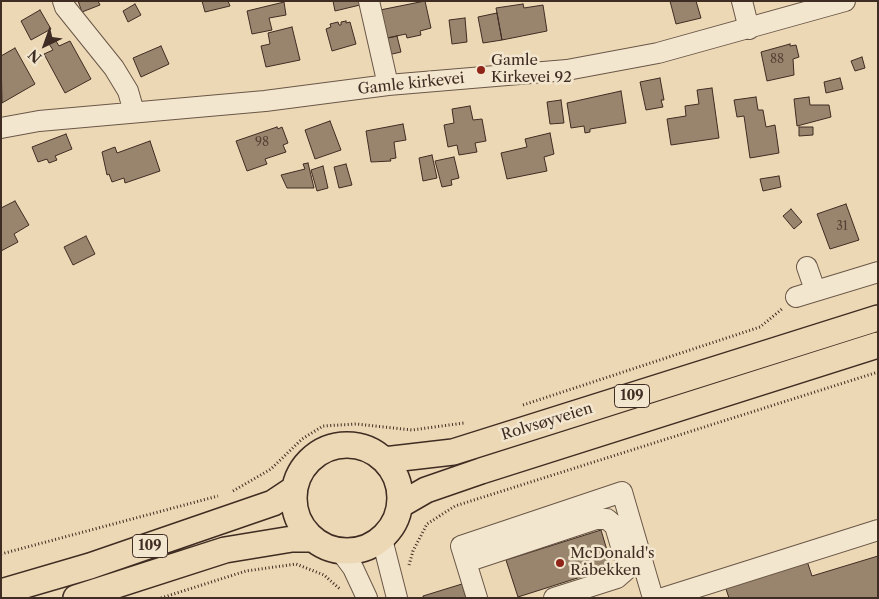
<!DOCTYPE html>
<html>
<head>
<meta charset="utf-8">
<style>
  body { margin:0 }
  #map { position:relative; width:879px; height:599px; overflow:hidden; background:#ecd8b5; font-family:"Libre Caslon Text",serif }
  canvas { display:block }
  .frame { position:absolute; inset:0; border:2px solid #3f2c22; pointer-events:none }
  .north { position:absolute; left:20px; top:20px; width:50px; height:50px; -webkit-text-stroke:4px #f3e6cf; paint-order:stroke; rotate:222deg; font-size:14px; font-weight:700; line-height:20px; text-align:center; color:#3f2c22 }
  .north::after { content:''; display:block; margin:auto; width:18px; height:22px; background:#3f2c22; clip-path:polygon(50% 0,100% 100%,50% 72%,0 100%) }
</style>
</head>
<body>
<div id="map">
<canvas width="879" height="599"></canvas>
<div class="frame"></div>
<div class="north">N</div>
</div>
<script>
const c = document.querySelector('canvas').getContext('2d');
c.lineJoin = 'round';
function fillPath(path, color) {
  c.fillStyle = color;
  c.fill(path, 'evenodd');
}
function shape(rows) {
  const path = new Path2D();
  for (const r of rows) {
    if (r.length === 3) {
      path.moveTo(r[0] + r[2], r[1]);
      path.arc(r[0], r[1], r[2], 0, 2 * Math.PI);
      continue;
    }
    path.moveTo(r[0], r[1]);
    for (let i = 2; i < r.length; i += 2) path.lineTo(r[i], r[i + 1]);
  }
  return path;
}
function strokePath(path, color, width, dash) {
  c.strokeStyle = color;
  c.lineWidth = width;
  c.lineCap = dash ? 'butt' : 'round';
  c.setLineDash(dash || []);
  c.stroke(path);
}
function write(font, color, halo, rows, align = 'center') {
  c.font = font + ' "Libre Caslon Text",serif';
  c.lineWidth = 5;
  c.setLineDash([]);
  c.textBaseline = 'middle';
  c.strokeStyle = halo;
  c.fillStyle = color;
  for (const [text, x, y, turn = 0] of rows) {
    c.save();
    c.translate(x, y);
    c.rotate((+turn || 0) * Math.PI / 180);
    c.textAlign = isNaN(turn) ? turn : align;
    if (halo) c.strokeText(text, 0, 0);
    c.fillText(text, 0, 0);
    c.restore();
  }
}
const building = shape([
  [78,1,98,1,100,5,82,12,78,1],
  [202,1,228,1,230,6,205,12,202,1],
  [333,1,359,1,360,5,335,11,333,1],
  [425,1,431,28,420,31,421,35,407,38,406,34,387,38,380,10,425,1],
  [670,1,696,1,701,18,676,24,670,1],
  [284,2,286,15,269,18,272,30,252,34,247,11,284,2],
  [135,4,141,15,128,22,123,11,135,4],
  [523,4,524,8,543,5,547,31,502,40,496,8,523,4],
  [40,10,51,29,31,40,21,21,40,10],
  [497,13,502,40,483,43,478,17,497,13],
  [465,18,467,42,452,44,449,20,465,18],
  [346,21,346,23,350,22,356,44,332,51,326,29,331,27,330,24,338,22,339,25,341,25,341,22,346,21],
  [292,27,300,60,266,67,261,46,270,44,268,33,292,27],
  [397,36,401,52,388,55,384,39,397,36],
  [56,41,59,46,70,41,91,79,65,93,44,54,53,50,49,44,56,41],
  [790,44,790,46,796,45,799,57,793,59,794,75,767,81,761,52,790,44],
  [161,46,169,64,141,77,133,58,161,46],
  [15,48,35,84,2,103,1,56,15,48],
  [862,57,865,68,855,71,851,61,862,57],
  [660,78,664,100,661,100,663,107,646,110,640,82,660,78],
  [840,78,843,89,826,93,824,82,840,78],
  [712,88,719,138,671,145,667,119,686,116,685,106,699,104,697,90,712,88],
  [621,91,626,123,590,129,590,132,585,133,584,126,571,128,567,103,621,91],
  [756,97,758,110,763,110,766,127,775,125,779,153,750,158,744,116,737,117,734,100,756,97],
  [809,97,810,105,829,105,831,117,797,126,794,99,809,97],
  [561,100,564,123,550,124,547,102,561,100],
  [470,106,473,120,482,119,486,141,475,143,477,152,459,155,457,145,448,147,444,125,454,123,452,109,470,106],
  [330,121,341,150,315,159,305,130,330,121],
  [403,124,406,140,394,142,396,158,390,159,391,161,371,162,366,131,403,124],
  [277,127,278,129,282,127,288,143,283,145,286,152,265,159,267,164,247,171,236,141,277,127],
  [799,127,813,127,813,135,799,136,799,127],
  [550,133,554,154,544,157,547,171,507,179,501,153,527,147,525,139,550,133],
  [66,134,72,149,55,156,57,160,49,163,47,159,38,162,32,147,66,134],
  [150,141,160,171,125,183,124,178,112,182,109,174,107,175,102,152,115,147,117,153,150,141],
  [432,155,437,178,423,181,419,158,432,155],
  [454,157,459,178,451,180,452,185,442,187,435,161,454,157],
  [308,163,314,188,287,188,281,175,305,169,303,164,308,163],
  [346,164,352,185,339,188,334,167,346,164],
  [323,166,328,188,317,191,311,170,323,166],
  [779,176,781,187,763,191,760,179,779,176],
  [15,201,29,225,14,234,18,242,1,251,1,208,15,201],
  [846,204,859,240,830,249,817,214,846,204],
  [791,209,802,222,794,229,783,216,791,209],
  [86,236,95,254,73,265,64,247,86,236],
  [601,530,612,567,518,597,506,560,601,530],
  [878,556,878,598,729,598,725,586,807,561,812,576,878,556],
  [462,584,466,598,423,598,423,596,462,584]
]);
fillPath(building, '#99856e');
strokePath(building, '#3f2c22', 1);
const minor = shape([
  [63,1,65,7,114,68,128,91,134,112],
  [369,1,388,85],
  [742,1,749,29],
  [1,128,39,121,265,101,388,85,567,70,658,53,845,1],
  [807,267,815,290],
  [796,297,878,272],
  [382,539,397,598],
  [341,552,353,568,367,598],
  [466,562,596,519,607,519,615,526,625,560,625,571,617,578,554,598],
  [477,598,461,546,622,492,653,598],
  [663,598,878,530]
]);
const major = shape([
  [347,498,53],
  [384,460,453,452,878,318],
  [400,505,426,490,481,471,878,345],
  [1,592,90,566,273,503,294,489],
  [76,598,225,550,292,539,312,539]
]);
strokePath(minor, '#6a5747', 22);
strokePath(major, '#3f2c22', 28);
strokePath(shape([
  [523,405,760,327,782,309],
  [233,491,271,469,302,439,323,426,356,424,412,430,464,423],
  [1,554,218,496],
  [409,565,413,551,427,524,455,506,878,372],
  [161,598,246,571,296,564,324,575,341,590]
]), '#3f2c22', 3, [1, 2.5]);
strokePath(minor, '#f3e6cf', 20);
strokePath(major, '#ecd8b5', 25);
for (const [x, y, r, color] of [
  [481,70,5,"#8f2418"],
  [560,563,5,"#8f2418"]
]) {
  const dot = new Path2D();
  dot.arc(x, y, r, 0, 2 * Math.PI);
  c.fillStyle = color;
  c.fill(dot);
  strokePath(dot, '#f3e6cf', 2);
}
write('12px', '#564235', null, [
  ["88",777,60],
  ["98",262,143],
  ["31",842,227]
]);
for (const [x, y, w] of [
  [632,396,35],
  [150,546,35]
]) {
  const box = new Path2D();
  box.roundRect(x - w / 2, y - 11.5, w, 23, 4);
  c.fillStyle = '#f3e6cf';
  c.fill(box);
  strokePath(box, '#3f2c22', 1);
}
write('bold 14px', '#3f2c22', null, [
  ["109",632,396],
  ["109",150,546]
]);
write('15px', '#3f2c22', '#f3e6cf', [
  ["Gamle",491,61],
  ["Kirkevei 92",491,78],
  ["McDonald's",570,554],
  ["Råbekken",570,571]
], 'left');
write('15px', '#3f2c22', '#f3e6cf', [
  ["Gamle kirkevei",411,84,-6],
  ["Rolvsøyveien",547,422,-17]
]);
</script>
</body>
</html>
